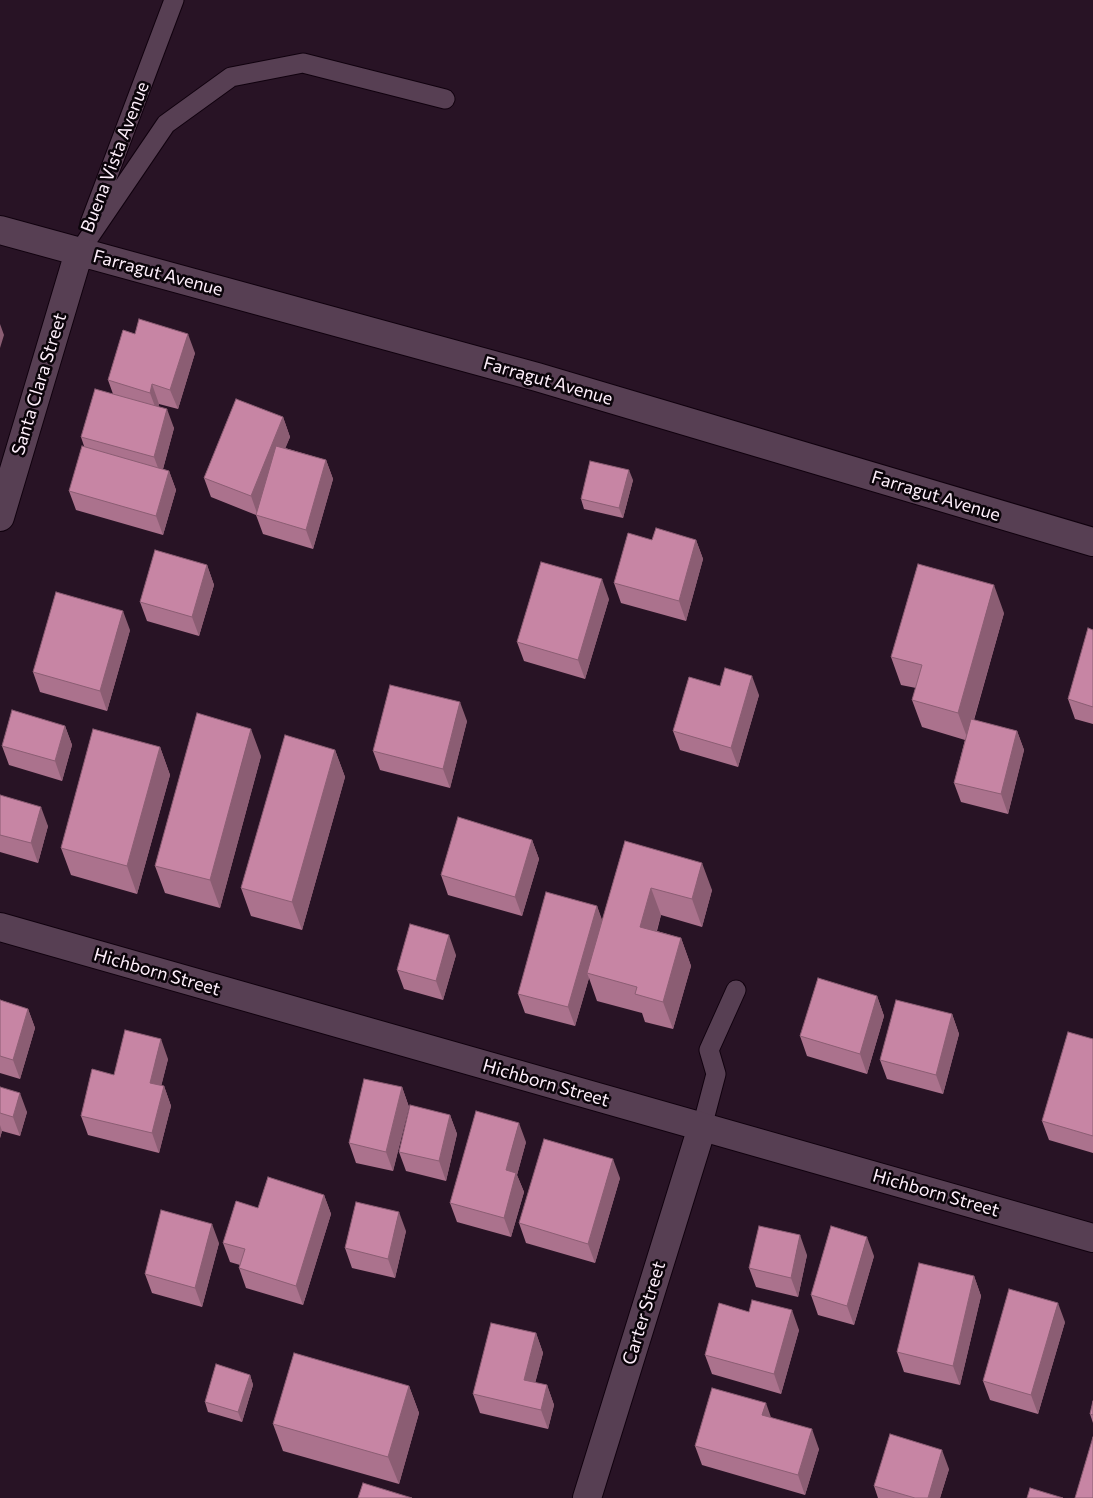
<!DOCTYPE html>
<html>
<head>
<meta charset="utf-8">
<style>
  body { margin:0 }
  canvas { display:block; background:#281325 }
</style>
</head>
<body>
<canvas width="1093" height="1498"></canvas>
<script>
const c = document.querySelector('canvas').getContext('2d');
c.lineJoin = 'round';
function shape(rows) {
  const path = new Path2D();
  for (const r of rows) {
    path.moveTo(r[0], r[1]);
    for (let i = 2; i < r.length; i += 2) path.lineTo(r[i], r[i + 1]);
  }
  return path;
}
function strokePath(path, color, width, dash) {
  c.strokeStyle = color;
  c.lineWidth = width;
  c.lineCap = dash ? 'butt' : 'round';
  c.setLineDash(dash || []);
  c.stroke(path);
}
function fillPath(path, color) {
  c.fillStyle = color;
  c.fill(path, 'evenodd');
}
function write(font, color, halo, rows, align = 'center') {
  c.font = font + ' Commissioner,sans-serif';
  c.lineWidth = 5;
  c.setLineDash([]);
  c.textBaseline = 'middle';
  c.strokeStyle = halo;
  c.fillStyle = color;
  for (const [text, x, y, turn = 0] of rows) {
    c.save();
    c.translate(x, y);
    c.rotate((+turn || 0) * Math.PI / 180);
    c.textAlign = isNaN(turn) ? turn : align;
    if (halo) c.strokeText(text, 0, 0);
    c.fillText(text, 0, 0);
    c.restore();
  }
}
const service = shape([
  [90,223,174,0],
  [79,252,166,124,231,77,303,63,445,99],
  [702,1127,716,1074,709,1050,736,990]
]);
const minor = shape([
  [0,230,537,377,1093,542],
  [0,517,79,252],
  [0,927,1093,1238],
  [587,1498,702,1127]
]);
strokePath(service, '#10010e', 21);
strokePath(minor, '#10010e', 30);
strokePath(service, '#573f53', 19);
strokePath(minor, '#573f53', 28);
fillPath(shape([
  [135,334,195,353,178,409,159,404,158,407,174,428,163,469,169,471,176,490,163,535,76,510,69,491,84,446,81,437,113,394,108,380],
  [283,417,290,437,285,448,326,460,333,479,313,549,263,534,256,515,211,497,204,478],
  [633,480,623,518,584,509,581,499],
  [652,540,696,540,703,559,686,621,621,603,614,583],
  [207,565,214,585,199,636,147,621,140,602],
  [609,599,585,679,524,661,517,642],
  [1004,613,974,720,1017,731,1024,750,1008,814,961,802,954,783,965,740,922,727,912,700,916,688,901,685,891,657],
  [130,630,107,711,40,692,33,672],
  [1093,630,1093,724,1075,719,1068,699],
  [720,686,759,695,738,767,680,750,673,731],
  [467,721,450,788,380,770,373,751],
  [65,726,72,745,62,781,9,765,2,746],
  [160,747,170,775,137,894,71,875,61,848],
  [335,750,345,777,302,930,251,916,241,888],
  [261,756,220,908,165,893,155,866],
  [0,795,48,826,38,863,0,852],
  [532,840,539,859,522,916,448,895,441,875],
  [625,841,712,890,702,927,661,915,657,931,681,938,691,966,673,1029,645,1022,642,1013,597,1001,589,978,575,1026,525,1013,518,994,597,906,602,921],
  [456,955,443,1000,404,989,397,970],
  [877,996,884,1016,867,1074,807,1056,800,1036],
  [0,1000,28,1009,35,1028,20,1079,0,1073],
  [952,1014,959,1034,943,1094,887,1079,880,1060],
  [1093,1039,1093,1153,1049,1140,1042,1121],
  [168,1059,161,1086,164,1086,171,1106,159,1153,88,1135,81,1116,114,1075],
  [0,1087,27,1112,20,1136,2,1131,0,1138],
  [402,1087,409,1107,393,1171,356,1163,349,1143],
  [450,1115,457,1134,446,1181,406,1171,399,1152],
  [526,1142,517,1175,524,1192,511,1237,457,1222,450,1203],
  [620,1178,595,1263,526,1243,519,1223],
  [324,1195,331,1214,303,1305,246,1288,239,1268,240,1265,230,1262,223,1243],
  [406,1231,395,1278,352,1268,345,1248],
  [219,1243,202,1307,152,1293,145,1274],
  [807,1255,798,1297,756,1287,749,1268],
  [874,1256,854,1325,818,1315,811,1295],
  [974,1276,981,1296,960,1385,904,1372,897,1352],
  [749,1312,799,1330,781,1394,712,1374,705,1355],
  [1065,1322,1038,1414,990,1400,983,1381],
  [536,1333,543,1353,535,1383,547,1385,554,1405,548,1429,480,1413,473,1394],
  [250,1375,253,1385,242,1422,208,1412,205,1402],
  [409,1386,419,1413,399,1484,283,1451,273,1424],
  [1093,1401,1093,1423,1090,1414],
  [772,1418,819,1449,805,1495,702,1465,695,1446],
  [949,1469,940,1498,878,1498,874,1486]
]), '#ab728d');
fillPath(shape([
  [0,324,4,335,0,348],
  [188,334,195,353,178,409,170,390],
  [152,384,159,404,157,412,150,393],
  [167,409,174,428,161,476,154,457],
  [283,417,290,437,258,516,251,496],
  [326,460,333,479,313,549,306,530],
  [629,470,633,480,623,518,619,508],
  [169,471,176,490,163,535,156,516],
  [696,540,703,559,686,621,679,601],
  [207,565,214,585,199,636,192,617],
  [602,579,609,599,585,679,578,660],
  [994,585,1004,613,968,740,958,713],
  [123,611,130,630,107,711,100,691],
  [752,676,759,695,738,767,731,748],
  [460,702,467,721,450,788,443,769],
  [65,726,72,745,62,781,55,761],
  [251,729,261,756,220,908,210,880],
  [1017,731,1024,750,1008,814,1001,794],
  [160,747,170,775,137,894,127,866],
  [335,750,345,777,302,930,292,902],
  [41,807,48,826,38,863,31,843],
  [532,840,539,859,522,916,515,897],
  [702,863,712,890,702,927,692,899],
  [651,888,661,915,650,954,640,927],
  [597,906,604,925,587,973,589,978,575,1026,568,1007],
  [449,935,456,955,443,1000,436,981],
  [681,938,691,966,673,1029,663,1002],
  [877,996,884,1016,867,1074,860,1054],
  [28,1009,35,1028,20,1079,13,1060],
  [952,1014,959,1034,943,1094,936,1075],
  [161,1039,168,1059,157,1103,150,1083],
  [164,1086,171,1106,159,1153,152,1133],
  [402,1087,409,1107,393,1171,386,1152],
  [20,1093,27,1112,20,1136,13,1117],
  [450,1115,457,1134,446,1181,439,1161],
  [519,1123,526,1142,517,1175,524,1192,511,1237,504,1218,506,1170],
  [0,1125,2,1131,0,1138],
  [613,1159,620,1178,595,1263,588,1244],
  [324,1195,331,1214,303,1305,296,1286],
  [399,1212,406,1231,395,1278,388,1259],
  [212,1224,219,1243,202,1307,195,1288],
  [800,1235,807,1255,798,1297,791,1278],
  [867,1237,874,1256,854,1325,847,1306],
  [974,1276,981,1296,960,1385,953,1366],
  [1058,1303,1065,1322,1038,1414,1031,1395],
  [792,1310,799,1330,781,1394,774,1374],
  [536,1333,543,1353,531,1399,524,1380],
  [250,1375,253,1385,242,1422,238,1412],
  [547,1385,554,1405,548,1429,541,1410],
  [409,1386,419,1413,399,1484,388,1457],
  [766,1403,773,1423,762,1415],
  [812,1429,819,1449,805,1495,798,1475],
  [942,1450,949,1469,940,1498,928,1498]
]), '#8b5d73');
const building = shape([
  [139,319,188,334,170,390,152,384,150,393,108,380,123,330,135,334,139,319],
  [95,389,167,409,154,457,81,437,95,389],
  [236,399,283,417,251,496,204,478,236,399],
  [82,446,169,471,156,516,69,491,82,446],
  [276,446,326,460,306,530,256,515,276,446],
  [590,461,629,470,619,508,581,499,590,461],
  [656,528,696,540,679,601,614,583,628,533,652,540,656,528],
  [155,550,207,565,192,617,140,602,155,550],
  [541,562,602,579,578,660,517,642,541,562],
  [918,564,994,585,958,713,912,700,922,665,891,657,918,564],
  [56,592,123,611,100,691,33,672,56,592],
  [1088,628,1093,630,1093,707,1068,699,1088,628],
  [725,668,752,676,731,748,673,731,689,677,720,686,725,668],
  [390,685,460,702,443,769,373,751,390,685],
  [12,710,65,726,55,761,2,746,12,710],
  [197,713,251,729,210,880,155,866,197,713],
  [971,719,1017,731,1001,794,954,783,971,719],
  [93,729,160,747,127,866,61,848,93,729],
  [285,735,335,750,292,902,241,888,285,735],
  [0,795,41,807,31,843,0,835,0,795],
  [458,817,532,840,515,897,441,875,458,817],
  [625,841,702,863,692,899,651,888,640,927,681,938,663,1002,635,994,637,987,587,973,625,841],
  [546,892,597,906,568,1007,518,994,546,892],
  [410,924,449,935,436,981,397,970,410,924],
  [818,978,877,996,860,1054,800,1036,818,978],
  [0,1000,28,1009,13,1060,0,1056,0,1000],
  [896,1000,952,1014,936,1075,880,1060,896,1000],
  [125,1030,161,1039,150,1083,164,1086,152,1133,81,1116,92,1069,114,1075,125,1030],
  [1068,1032,1093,1039,1093,1136,1042,1121,1068,1032],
  [364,1079,402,1087,386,1152,349,1143,364,1079],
  [0,1087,20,1093,13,1117,0,1113,0,1087],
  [410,1105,450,1115,439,1161,399,1152,410,1105],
  [476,1111,519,1123,506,1170,516,1173,504,1218,450,1203,476,1111],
  [544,1139,613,1159,588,1244,519,1223,544,1139],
  [268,1177,324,1195,296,1286,239,1268,245,1249,223,1243,236,1201,258,1208,268,1177],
  [356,1202,399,1212,388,1259,345,1248,356,1202],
  [161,1210,212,1224,195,1288,145,1274,161,1210],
  [759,1226,800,1235,791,1278,749,1268,759,1226],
  [831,1226,867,1237,847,1306,811,1295,831,1226],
  [919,1263,974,1276,953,1366,897,1352,919,1263],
  [1009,1289,1058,1303,1031,1395,983,1381,1009,1289],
  [752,1300,792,1310,774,1374,705,1355,719,1303,749,1312,752,1300],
  [491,1323,536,1333,524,1380,547,1385,541,1410,473,1394,491,1323],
  [294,1353,409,1386,388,1457,273,1424,294,1353],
  [216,1364,250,1375,238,1412,205,1402,216,1364],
  [712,1388,766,1403,762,1415,812,1429,798,1475,695,1446,712,1388],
  [1093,1401,1093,1415,1090,1414,1093,1401],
  [890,1434,942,1450,928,1498,915,1498,874,1486,890,1434],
  [1093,1437,1093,1498,1075,1498,1093,1437],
  [363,1483,412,1498,358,1498,363,1483],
  [1030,1488,1063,1498,1027,1498,1030,1488]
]);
fillPath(building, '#c785a4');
strokePath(building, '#8b5d73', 1);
write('18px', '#feeffb', '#0b040a', [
  ["Buena Vista Avenue",115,157,-69],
  ["Farragut Avenue",158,273,15],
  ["Farragut Avenue",548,381,16],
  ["Santa Clara Street",39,384,-73],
  ["Farragut Avenue",936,496,17],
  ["Hichborn Street",157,972,16],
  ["Hichborn Street",546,1083,16],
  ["Hichborn Street",936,1193,16],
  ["Carter Street",644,1313,-73]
]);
</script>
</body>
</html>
